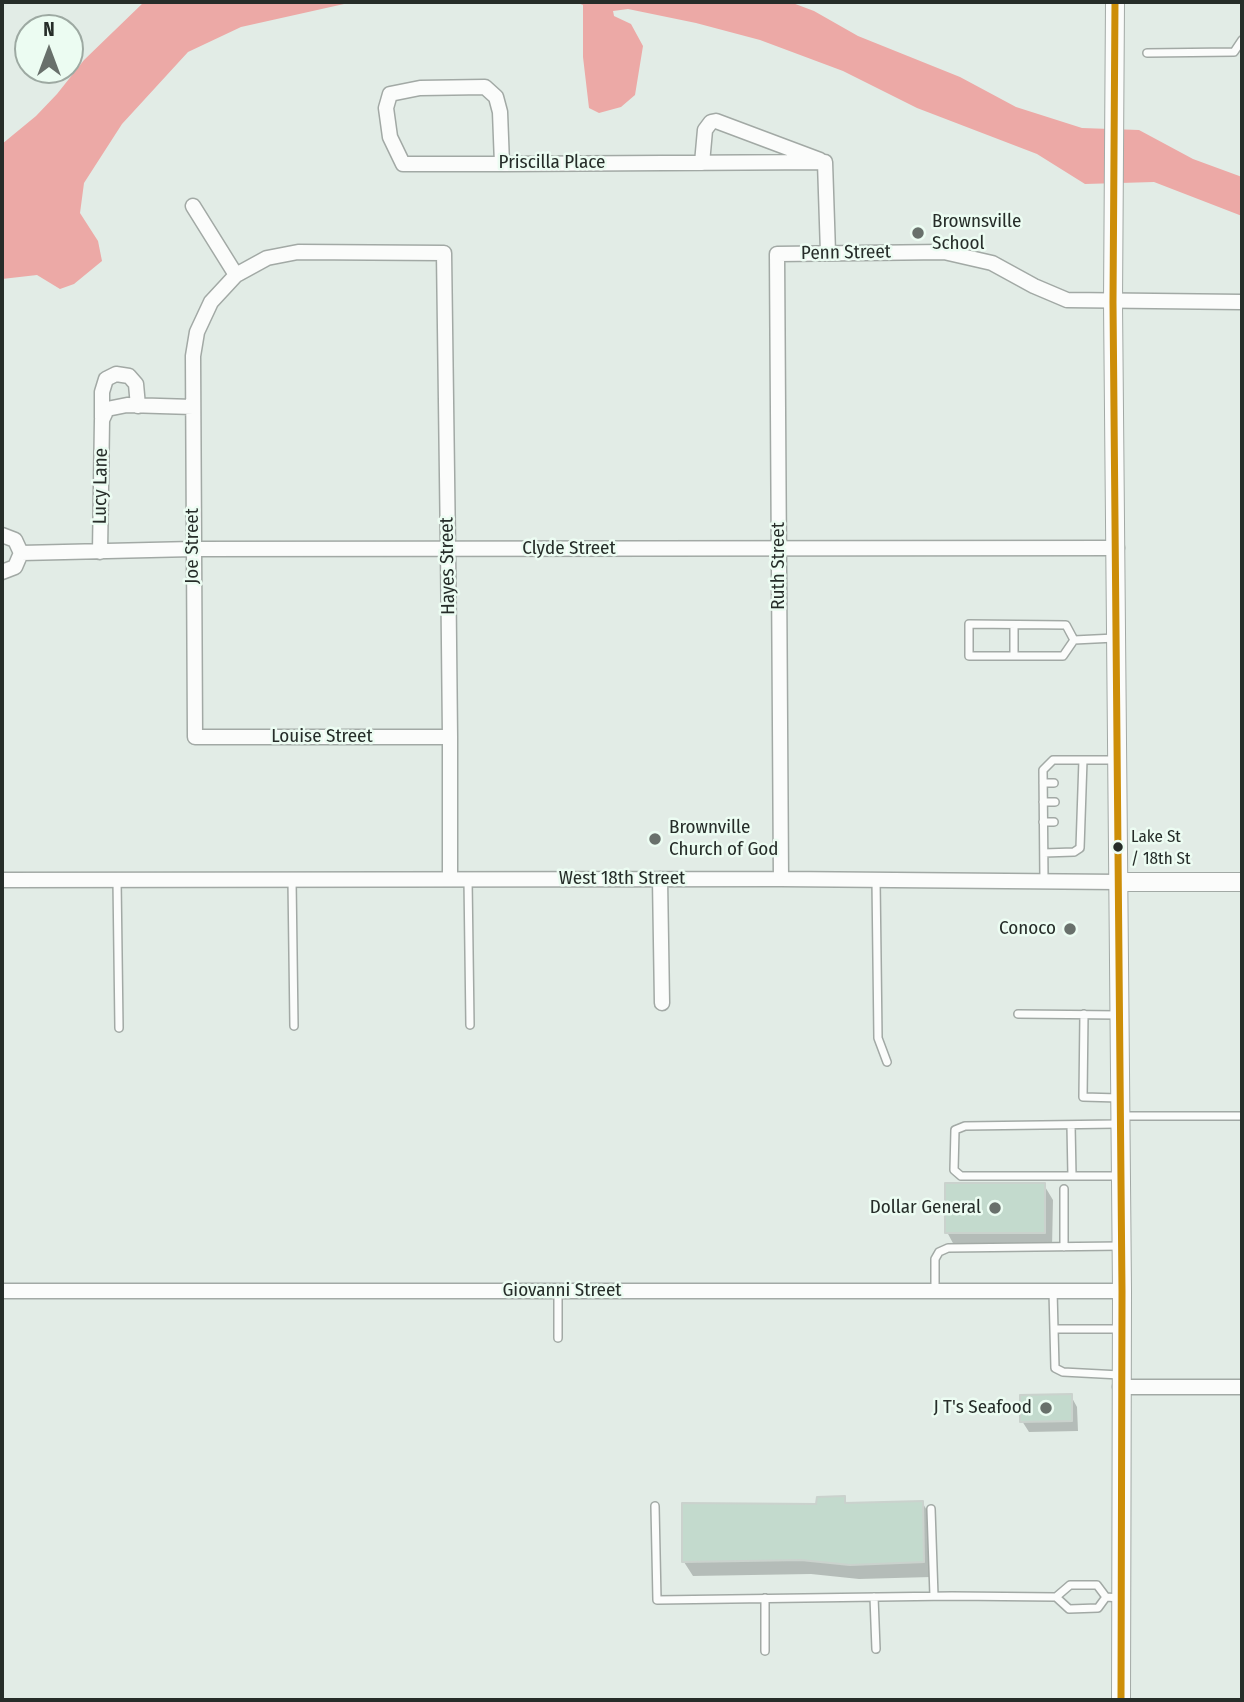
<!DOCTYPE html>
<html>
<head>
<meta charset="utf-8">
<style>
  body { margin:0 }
  #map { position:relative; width:1244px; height:1702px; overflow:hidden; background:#e2ece6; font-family:"Fira Sans Condensed",sans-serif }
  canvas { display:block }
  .frame { position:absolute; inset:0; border:4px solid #262d29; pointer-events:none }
  .north { position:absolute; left:14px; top:14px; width:70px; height:70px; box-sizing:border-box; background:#ecfcf2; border:2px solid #9da9a2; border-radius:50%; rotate:0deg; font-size:19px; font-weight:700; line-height:28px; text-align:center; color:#262d29 }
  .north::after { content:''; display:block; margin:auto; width:24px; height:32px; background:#68706b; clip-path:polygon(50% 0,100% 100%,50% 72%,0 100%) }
</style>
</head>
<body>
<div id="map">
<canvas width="1244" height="1702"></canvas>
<div class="frame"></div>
<div class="north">N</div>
</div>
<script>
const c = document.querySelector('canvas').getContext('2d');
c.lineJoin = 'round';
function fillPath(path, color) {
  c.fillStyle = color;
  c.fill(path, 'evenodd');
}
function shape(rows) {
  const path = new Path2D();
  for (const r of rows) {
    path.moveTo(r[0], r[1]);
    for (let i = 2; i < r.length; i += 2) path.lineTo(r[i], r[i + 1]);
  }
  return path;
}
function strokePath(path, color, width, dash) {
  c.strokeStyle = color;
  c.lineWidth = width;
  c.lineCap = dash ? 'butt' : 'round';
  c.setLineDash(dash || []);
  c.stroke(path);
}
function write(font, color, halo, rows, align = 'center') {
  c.font = font + ' "Fira Sans Condensed",sans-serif';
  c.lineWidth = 5;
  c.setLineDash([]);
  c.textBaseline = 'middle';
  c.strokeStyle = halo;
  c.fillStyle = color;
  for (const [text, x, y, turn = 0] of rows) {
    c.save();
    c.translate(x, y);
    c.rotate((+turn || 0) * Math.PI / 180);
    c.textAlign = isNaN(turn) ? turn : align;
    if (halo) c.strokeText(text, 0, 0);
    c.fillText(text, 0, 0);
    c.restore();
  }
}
fillPath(shape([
  [144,2,353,2,241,27,188,52,122,124,84,183,80,213,98,241,102,261,74,284,60,289,37,275,2,279,2,144,36,116,57,94,84,60],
  [575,2,790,2,814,11,858,36,960,77,1016,107,1082,128,1139,130,1193,159,1242,177,1242,216,1154,182,1085,184,1037,154,917,108,843,71,760,40,696,23,628,9,613,11,614,16,631,24,643,46,635,95,621,107,599,113,589,108,583,57,583,5]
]), '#eca9a6');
fillPath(shape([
  [1044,1185,1053,1200,1052,1248,955,1247,947,1232],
  [1071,1396,1077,1407,1078,1431,1029,1432,1022,1421],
  [844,1498,848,1505,922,1502,931,1517,931,1577,859,1579,811,1574,693,1576,684,1562,818,1506]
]), '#0003');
const building = shape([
  [945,1183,1045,1183,1045,1233,945,1233,945,1183],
  [1072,1394,1072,1421,1020,1422,1020,1395,1072,1394],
  [845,1496,845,1503,923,1501,924,1562,850,1565,801,1560,682,1562,682,1503,816,1504,817,1497,845,1496]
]);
fillPath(building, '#c3dacd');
strokePath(building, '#cad2cd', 2);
const service = shape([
  [1147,53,1234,52,1242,40],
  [969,624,1066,625,1074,640,1063,656,969,656,969,624],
  [1074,640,1115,638],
  [1014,656,1014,625],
  [1043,783,1054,783],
  [1043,802,1055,802],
  [1043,822,1054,822],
  [1044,853,1074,852,1080,848,1083,760],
  [468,879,470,1025],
  [117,880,119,1028],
  [292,880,294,1026],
  [876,880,878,1038,887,1062],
  [1044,881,1043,770,1053,760,1118,760],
  [1018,1014,1119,1015],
  [1084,1014,1083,1097,1119,1098],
  [1121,1116,1242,1116],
  [1118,1124,965,1126,955,1130,954,1170,961,1176,1121,1176],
  [1071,1125,1072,1176],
  [1064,1247,1064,1189],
  [935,1291,935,1259,939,1252,948,1248,1122,1246],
  [1053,1291,1055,1368,1063,1372,1120,1375],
  [1054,1329,1121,1329],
  [558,1338,558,1292],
  [655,1506,657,1600,952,1596,1056,1597,1070,1585,1097,1585,1106,1597,1120,1598],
  [931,1509,934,1596],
  [874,1597,876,1649],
  [1056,1597,1069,1609,1098,1608,1106,1597],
  [765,1598,765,1651]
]);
const minor = shape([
  [702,163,705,130,711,122,716,121,820,160],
  [502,164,500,112,496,97,485,87,420,88,390,94,386,108,390,137,403,164,502,164,825,162,828,253],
  [193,206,236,275],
  [102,418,102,392,106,379,116,374,129,376,136,384,138,406],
  [2,535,15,540,21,553,15,567,2,572],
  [100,552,102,420,107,409,127,405,193,407],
  [21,553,193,549,1117,548],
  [450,737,195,737,193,356,197,332,211,302,236,275,267,258,298,252,444,253,448,549,450,737,450,879],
  [660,879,662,1003],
  [781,879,777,254,944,252,992,263,1034,286,1067,300,1242,302],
  [2,880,781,879,1119,882],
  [2,1291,1122,1291],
  [1120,1387,1242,1387]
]);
const tertiary = shape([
  [1115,2,1113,302,1122,1291,1121,1700],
  [1119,882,1242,882]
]);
strokePath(service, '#a2a9a5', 10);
strokePath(minor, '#a2a9a5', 17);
strokePath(tertiary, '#a2a9a5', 20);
strokePath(service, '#fbfcfb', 7);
strokePath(minor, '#fbfcfb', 14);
strokePath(tertiary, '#fbfcfb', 18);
strokePath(shape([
  [1115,2,1113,302,1122,1291,1121,1700]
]), '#cd8e08', 7);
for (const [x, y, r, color] of [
  [918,233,7,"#68706b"],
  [655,839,7,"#68706b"],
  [1118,847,6,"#262d29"],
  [1070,929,7,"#68706b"],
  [995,1208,7,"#68706b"],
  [1046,1408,7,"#68706b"]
]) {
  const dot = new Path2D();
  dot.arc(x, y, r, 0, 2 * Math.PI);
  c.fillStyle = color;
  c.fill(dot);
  strokePath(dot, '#ecfcf2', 2.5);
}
write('17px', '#262d29', '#ecfcf2', [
  ["Lake St",1131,837],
  ["/ 18th St",1131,859]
], 'left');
write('19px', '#262d29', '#ecfcf2', [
  ["Priscilla Place",552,163],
  ["Penn Street",846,253,-1],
  ["Lucy Lane",101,486,-89],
  ["Joe Street",193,546,-90],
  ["Clyde Street",569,549],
  ["Hayes Street",448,566,-91],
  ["Ruth Street",779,566,-90],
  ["Louise Street",322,737],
  ["West 18th Street",622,879],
  ["Giovanni Street",562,1291]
]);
write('19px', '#262d29', '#ecfcf2', [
  ["Brownsville",932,222,"left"],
  ["School",932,244,"left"],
  ["Brownville",669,828,"left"],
  ["Church of God",669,850,"left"],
  ["Conoco",1056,929],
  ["Dollar General",981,1208],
  ["J T's Seafood",1032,1408]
], 'right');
</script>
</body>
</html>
